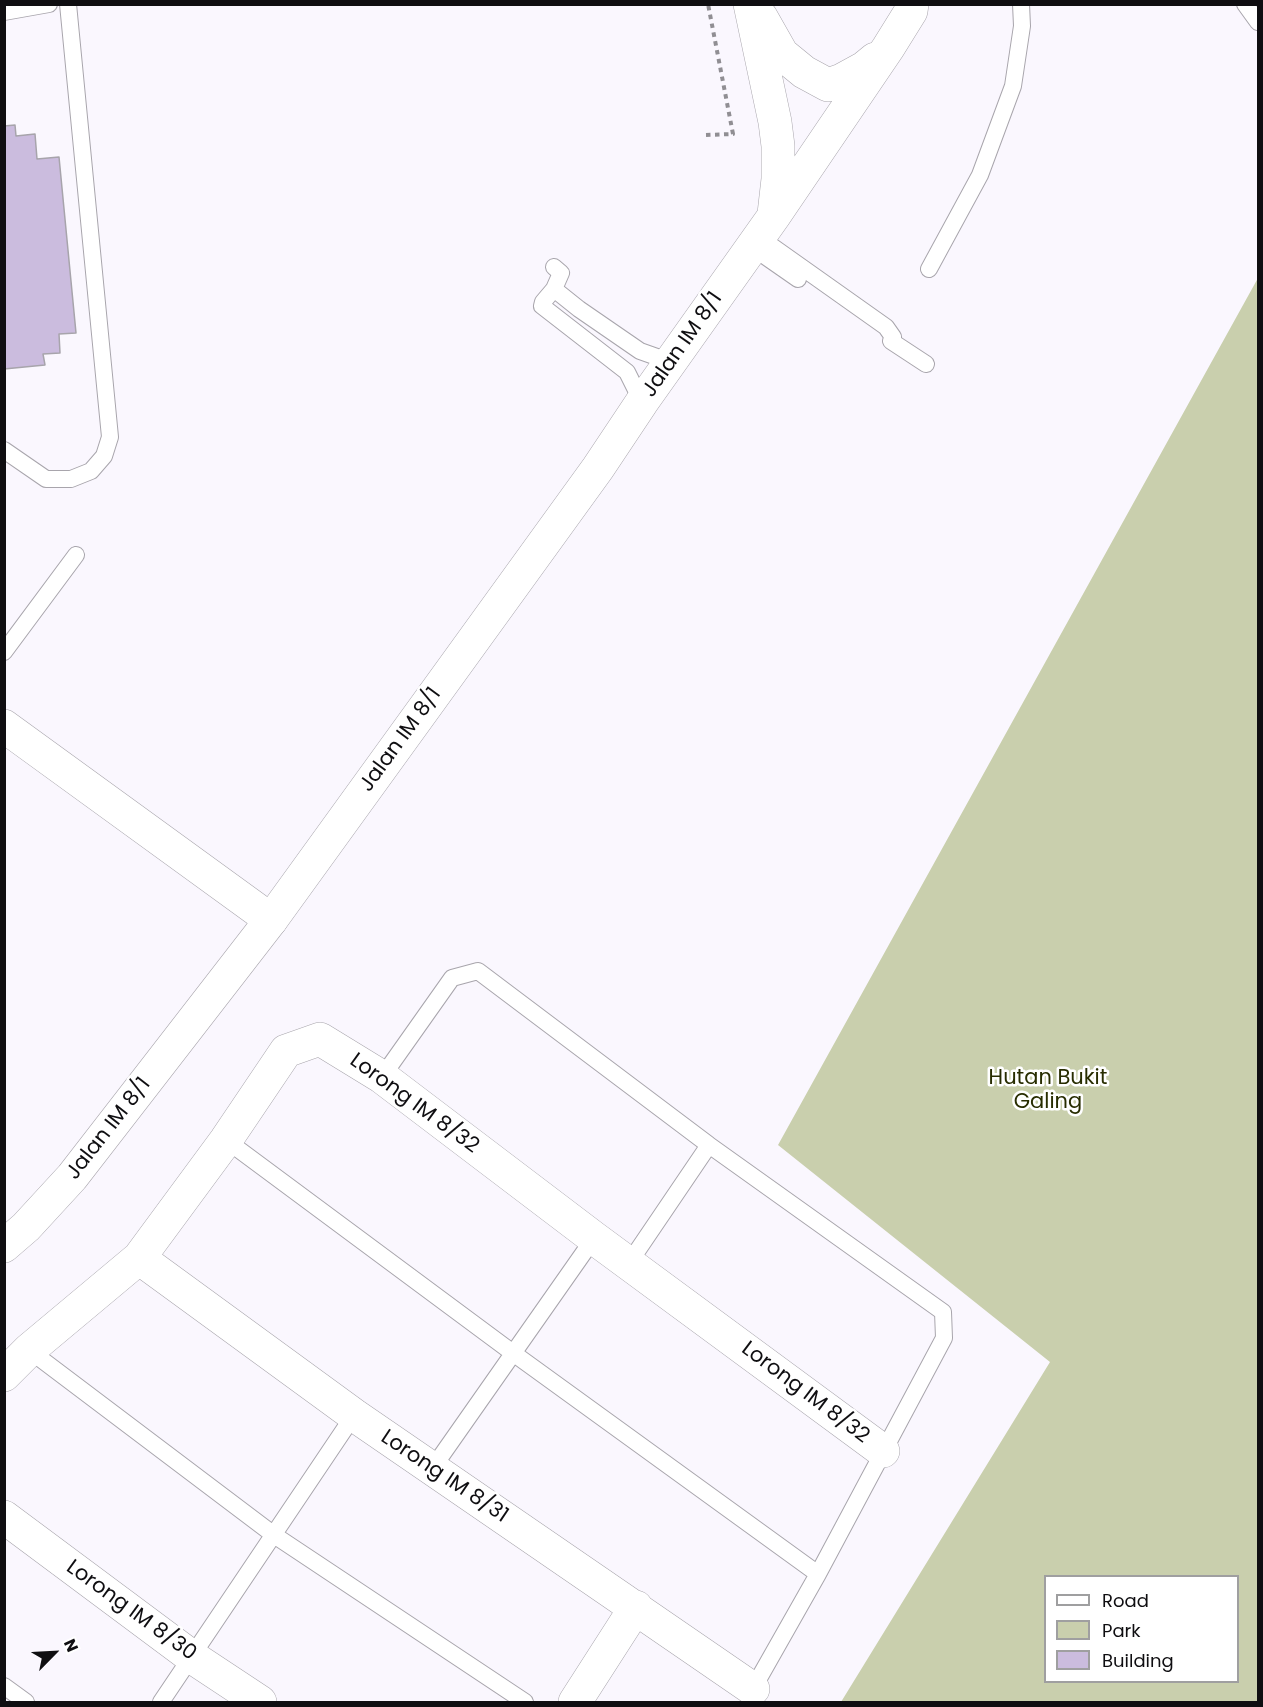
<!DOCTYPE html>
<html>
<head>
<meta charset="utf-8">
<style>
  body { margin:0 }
  #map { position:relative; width:1263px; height:1707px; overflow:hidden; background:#faf7fe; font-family:Poppins,sans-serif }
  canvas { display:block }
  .frame { position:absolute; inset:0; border:6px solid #0f0e11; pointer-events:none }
  .legend { position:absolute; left:1044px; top:1575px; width:195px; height:108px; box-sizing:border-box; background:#fff; border:2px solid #9f9fa0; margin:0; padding:8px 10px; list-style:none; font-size:18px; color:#0f0e11 }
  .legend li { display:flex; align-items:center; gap:12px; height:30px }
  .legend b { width:30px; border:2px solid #9f9fa0 }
  .north { position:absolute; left:24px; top:1623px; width:60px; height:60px; -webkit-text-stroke:4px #fff; paint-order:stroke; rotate:66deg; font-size:16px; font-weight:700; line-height:24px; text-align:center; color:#0f0e11 }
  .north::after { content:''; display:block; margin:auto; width:21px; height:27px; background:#0f0e11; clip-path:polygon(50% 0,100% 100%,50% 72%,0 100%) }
</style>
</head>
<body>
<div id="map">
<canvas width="1263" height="1707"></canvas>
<div class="frame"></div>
<ul class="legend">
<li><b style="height:8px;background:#fff"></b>Road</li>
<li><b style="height:16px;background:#c9cfad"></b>Park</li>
<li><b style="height:16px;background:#cbbcde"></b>Building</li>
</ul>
<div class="north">N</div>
</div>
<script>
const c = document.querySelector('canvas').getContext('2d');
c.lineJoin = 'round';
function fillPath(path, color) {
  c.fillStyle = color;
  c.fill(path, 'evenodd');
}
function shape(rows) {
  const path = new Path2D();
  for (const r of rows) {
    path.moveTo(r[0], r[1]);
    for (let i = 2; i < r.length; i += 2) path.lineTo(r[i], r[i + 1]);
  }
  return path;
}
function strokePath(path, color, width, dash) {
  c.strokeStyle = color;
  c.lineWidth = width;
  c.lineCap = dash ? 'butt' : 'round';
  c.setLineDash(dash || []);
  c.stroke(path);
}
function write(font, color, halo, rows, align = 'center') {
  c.font = font + ' Poppins,sans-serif';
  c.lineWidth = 5;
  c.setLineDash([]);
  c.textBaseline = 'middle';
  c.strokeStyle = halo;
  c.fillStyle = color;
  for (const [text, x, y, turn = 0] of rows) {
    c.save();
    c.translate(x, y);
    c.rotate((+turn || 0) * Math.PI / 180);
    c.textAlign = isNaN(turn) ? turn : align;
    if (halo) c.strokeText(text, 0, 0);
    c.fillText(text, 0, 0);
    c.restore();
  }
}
fillPath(shape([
  [1258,278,1258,1702,841,1702,1050,1362,778,1145],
  [1046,1576,1238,1576,1238,1682,1046,1682]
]), '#c9cfad');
const building = shape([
  [15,125,16,136,35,134,37,159,59,157,76,333,59,334,60,353,43,354,45,365,4,369,4,126,15,125]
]);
fillPath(building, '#cbbcde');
strokePath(building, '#a7a4ab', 1.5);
const service = shape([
  [1245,4,1258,22],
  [4,12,49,4],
  [759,237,886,327,893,337,891,341,926,364],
  [752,247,798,279],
  [554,267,561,273,554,289,543,302,542,306,627,372,642,402],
  [929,269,980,175,1013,86,1022,26,1021,4],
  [554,289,579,309,640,351,671,362],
  [4,450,46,479,71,479,91,471,104,456,110,437,68,4],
  [4,652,76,555],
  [382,1077,452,978,478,971,709,1145,943,1312,944,1338,818,1574,750,1694],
  [226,1140,513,1353,818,1574],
  [629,1263,709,1145],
  [29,1350,274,1535,525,1702],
  [432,1469,594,1238],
  [4,1686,26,1702],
  [161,1702,354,1415]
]);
const minor = shape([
  [4,726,271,920],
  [139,1258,354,1415,753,1689],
  [4,1375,29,1350,139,1258,226,1140,286,1051,320,1039,382,1077,594,1238,883,1451],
  [4,1517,192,1657,260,1702],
  [575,1702,636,1607]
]);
const tertiary = shape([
  [750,4,775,122,778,146,778,179,774,214],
  [761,17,782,54,804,72,828,85,842,80,864,68,875,59],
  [4,1246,26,1227,72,1177,271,920,598,468,642,402,774,216,888,48,911,11,912,4]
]);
strokePath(service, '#a8a5ac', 18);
strokePath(minor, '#a8a5ac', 34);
strokePath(tertiary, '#a8a5ac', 34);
strokePath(shape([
  [706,135,733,134,708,4]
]), '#908e93', 4, [4.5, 4.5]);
strokePath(service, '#fff', 16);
strokePath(minor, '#fff', 33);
strokePath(tertiary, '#fff', 33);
write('21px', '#0f0e11', '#fff', [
  ["Jalan IM 8/1",683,345,-55],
  ["Jalan IM 8/1",401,740,-54],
  ["Lorong IM 8/32",414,1104,36],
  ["Jalan IM 8/1",109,1129,-52],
  ["Lorong IM 8/32",805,1393,37],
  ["Lorong IM 8/31",444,1477,34],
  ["Lorong IM 8/30",131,1611,36]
]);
write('21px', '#282d01', '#fff', [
  ["Hutan Bukit",1048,1079],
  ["Galing",1048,1103]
]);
</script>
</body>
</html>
